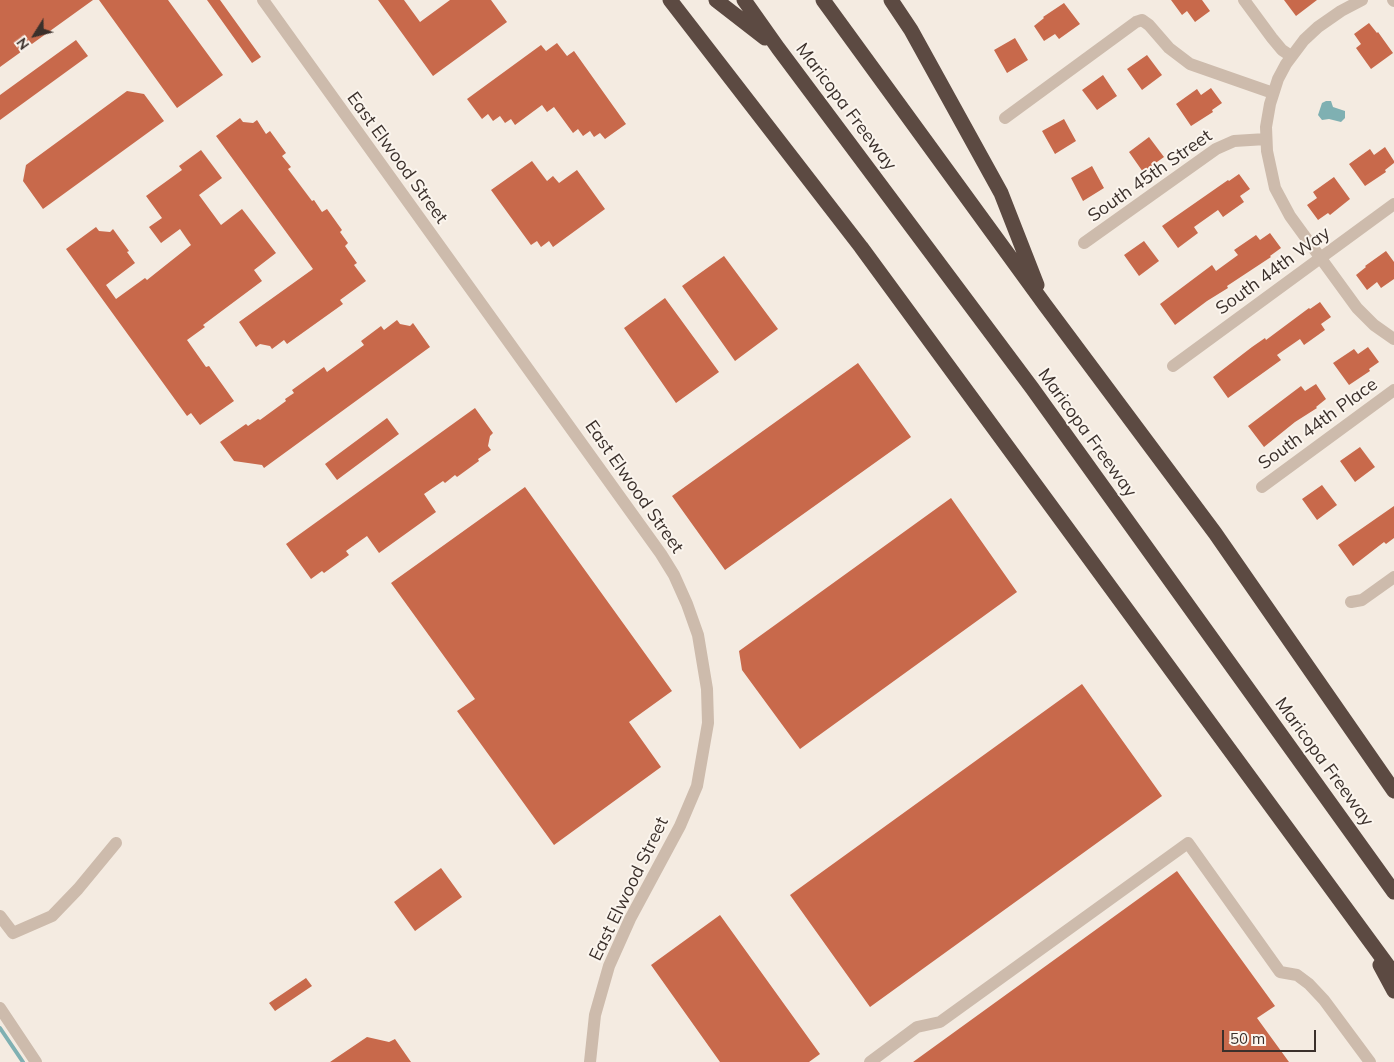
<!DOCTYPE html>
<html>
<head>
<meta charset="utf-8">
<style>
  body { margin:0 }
  #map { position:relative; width:1394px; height:1062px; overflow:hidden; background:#f4ebe1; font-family:Mulish,sans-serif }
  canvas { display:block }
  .north { position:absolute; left:10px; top:10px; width:50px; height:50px; -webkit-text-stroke:4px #fbf5ee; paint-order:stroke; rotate:234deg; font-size:14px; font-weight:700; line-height:20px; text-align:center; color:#3b302b }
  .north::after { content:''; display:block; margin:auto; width:18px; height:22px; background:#3b302b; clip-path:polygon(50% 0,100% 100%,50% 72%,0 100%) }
  .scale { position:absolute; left:1222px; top:1030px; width:94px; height:22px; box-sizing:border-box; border:2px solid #3b302b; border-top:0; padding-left:6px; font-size:15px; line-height:18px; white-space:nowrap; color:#3b302b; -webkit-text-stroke:4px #fbf5ee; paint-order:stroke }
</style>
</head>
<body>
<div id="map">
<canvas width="1394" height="1062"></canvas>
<div class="north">N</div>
<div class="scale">50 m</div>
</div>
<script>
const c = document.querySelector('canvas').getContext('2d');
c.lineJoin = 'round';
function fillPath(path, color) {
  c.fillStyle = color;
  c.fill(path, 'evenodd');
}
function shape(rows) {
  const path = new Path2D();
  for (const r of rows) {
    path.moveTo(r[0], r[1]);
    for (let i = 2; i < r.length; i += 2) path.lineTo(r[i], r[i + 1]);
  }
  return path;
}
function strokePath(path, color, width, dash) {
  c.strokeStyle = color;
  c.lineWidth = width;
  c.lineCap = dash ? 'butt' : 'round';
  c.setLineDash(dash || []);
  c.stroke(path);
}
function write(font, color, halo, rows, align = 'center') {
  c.font = font + ' Mulish,sans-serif';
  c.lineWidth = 4;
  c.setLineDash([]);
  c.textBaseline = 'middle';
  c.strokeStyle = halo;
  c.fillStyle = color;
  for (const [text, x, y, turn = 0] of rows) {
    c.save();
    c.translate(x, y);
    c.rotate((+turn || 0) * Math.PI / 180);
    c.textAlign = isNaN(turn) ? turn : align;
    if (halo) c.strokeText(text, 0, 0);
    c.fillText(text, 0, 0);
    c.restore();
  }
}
fillPath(shape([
  [1326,101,1331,101,1333,107,1345,111,1345,118,1341,122,1329,119,1322,120,1318,115,1322,103]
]), '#7fb0b2');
strokePath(shape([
  [0,1028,23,1062]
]), '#7fb0b2', 4);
fillPath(shape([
  [0,0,93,0,0,67],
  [99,0,168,0,223,75,177,108],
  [207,0,220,0,261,57,252,63],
  [378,0,404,0,420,22,450,0,491,0,507,22,433,76],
  [1171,0,1202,0,1210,11,1195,22,1187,11,1182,15],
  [1284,0,1317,0,1296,16],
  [1064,3,1080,24,1059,39,1055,34,1044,41,1034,26,1044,18,1043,17],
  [1369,23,1377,33,1378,32,1393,53,1371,69,1356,48,1361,44,1354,34],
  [1015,38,1028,60,1007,73,994,50],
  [76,40,88,56,0,120,0,95],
  [557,43,567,56,574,51,626,124,605,139,600,133,594,137,590,131,583,136,578,129,573,133,554,107,547,112,542,105,515,125,511,119,505,123,500,116,493,121,488,114,482,119,467,99,541,45,546,51],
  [1147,55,1162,75,1142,90,1127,69],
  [1103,75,1117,96,1097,110,1082,90],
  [1211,88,1222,103,1212,110,1213,112,1191,126,1176,104,1197,89,1201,95],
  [127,91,144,94,164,121,43,209,23,181,26,165],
  [240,118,243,122,253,123,257,120,266,134,270,131,286,153,282,156,291,167,288,169,312,201,314,200,322,212,327,209,342,230,340,232,348,243,345,246,357,263,354,265,366,281,340,300,343,304,287,344,284,340,272,349,270,346,260,344,256,347,239,322,313,269,216,136],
  [1064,119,1076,141,1055,154,1042,131],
  [1149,137,1164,157,1143,172,1129,152],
  [1385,147,1394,161,1394,163,1385,170,1386,172,1365,186,1349,164,1370,149,1374,155],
  [201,150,222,178,199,195,221,225,242,209,276,253,254,270,262,281,203,325,205,327,187,340,206,367,209,366,234,401,200,425,191,413,187,416,66,249,96,227,99,231,110,232,113,229,129,251,127,252,135,263,106,285,116,299,145,278,147,280,191,245,180,229,161,243,149,227,162,218,146,196,182,170,179,166],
  [532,161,547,181,553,176,559,183,577,170,605,209,553,247,549,241,541,247,537,241,531,245,491,190],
  [1092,166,1104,188,1083,201,1071,178],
  [1239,174,1250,189,1240,196,1244,202,1223,217,1218,210,1194,227,1198,233,1178,248,1162,226,1228,180,1229,181],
  [1334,177,1350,199,1330,215,1328,213,1318,220,1307,205,1317,198,1313,192],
  [1270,233,1281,248,1270,256,1271,257,1227,286,1228,288,1207,301,1175,325,1160,304,1212,265,1216,271,1238,255,1234,250,1256,235,1260,240],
  [1144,241,1159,261,1139,276,1124,255],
  [1386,251,1394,262,1394,279,1381,288,1377,282,1367,290,1356,275,1366,267,1365,266],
  [724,256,778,329,735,361,682,286],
  [665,298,719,372,676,403,624,328],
  [1320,302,1331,317,1321,324,1325,330,1304,345,1300,339,1277,355,1281,360,1228,398,1213,377,1252,347,1265,338,1266,340,1309,308,1310,309],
  [397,320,400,324,410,326,413,323,430,347,264,468,262,465,234,461,220,442,246,424,248,426,258,419,260,420,286,401,285,399,294,393,292,390,324,367,327,372,364,345,361,341,381,326,384,330],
  [1368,347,1379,362,1369,369,1370,371,1349,385,1333,363,1354,349,1358,354],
  [858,363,911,437,725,570,672,496],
  [1316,384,1326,399,1316,407,1317,408,1295,422,1264,447,1248,426,1301,386,1305,391],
  [475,408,493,433,490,436,488,446,491,450,478,459,479,461,457,477,455,475,445,483,443,481,424,494,436,512,379,553,367,536,346,551,349,555,324,573,322,571,311,579,286,544],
  [387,418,399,434,337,480,325,464],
  [1360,447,1375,467,1355,482,1340,461],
  [1322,485,1337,505,1317,520,1302,499],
  [525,487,672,691,629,722,661,767,554,845,457,711,475,699,391,583],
  [951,498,1017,592,800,749,742,670,739,651],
  [1394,506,1394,538,1386,544,1384,542,1353,566,1338,545],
  [1082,684,1162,796,870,1007,790,895],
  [441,868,462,897,415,931,394,902],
  [1177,871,1275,1006,1257,1018,1289,1062,913,1062],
  [720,915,820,1054,809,1062,720,1062,651,965],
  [306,978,312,986,275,1011,269,1003],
  [367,1037,389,1042,395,1039,411,1062,330,1062]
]), '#c8694b');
strokePath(shape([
  [263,0,661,554,674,575,687,604,698,635,707,689,708,723,697,786,680,826,630,919,609,966,595,1015,590,1062],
  [1244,0,1272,38,1282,50,1291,56],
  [1362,0,1341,11,1318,27,1304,40,1286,64,1278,79,1270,104,1266,127,1267,151,1275,188,1290,216,1357,308,1374,325,1394,339],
  [1393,0,1394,1],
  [1005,118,1136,22,1142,20,1149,25,1169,48,1190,64,1273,93],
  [1084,243,1216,149,1234,141,1266,139],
  [1173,366,1394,204],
  [1262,487,1394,390],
  [1351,602,1362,600,1394,577],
  [0,916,13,933,52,916,78,889,116,843],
  [0,1008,36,1062],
  [870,1062,917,1027,940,1022,1188,843,1280,972,1297,975,1309,984,1324,1000,1370,1062]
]), '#cdbbac', 12);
strokePath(shape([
  [670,0,861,247,1394,974],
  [716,0,765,38],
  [744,0,778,48,1032,388,1394,892],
  [823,0,1045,305,1215,533,1394,791],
  [891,0,911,30,1001,193,1037,285],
  [1380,965,1394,991]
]), '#5c4a42', 15);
write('18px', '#3b302b', '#fbf5ee', [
  ["Maricopa Freeway",846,107,53],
  ["East Elwood Street",397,158,54],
  ["South 45th Street",1150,176,-35],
  ["South 44th Way",1273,271,-36],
  ["South 44th Place",1318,424,-36],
  ["Maricopa Freeway",1087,433,54],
  ["East Elwood Street",634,487,55],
  ["Maricopa Freeway",1324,762,54],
  ["East Elwood Street",629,889,-64]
]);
</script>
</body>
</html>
